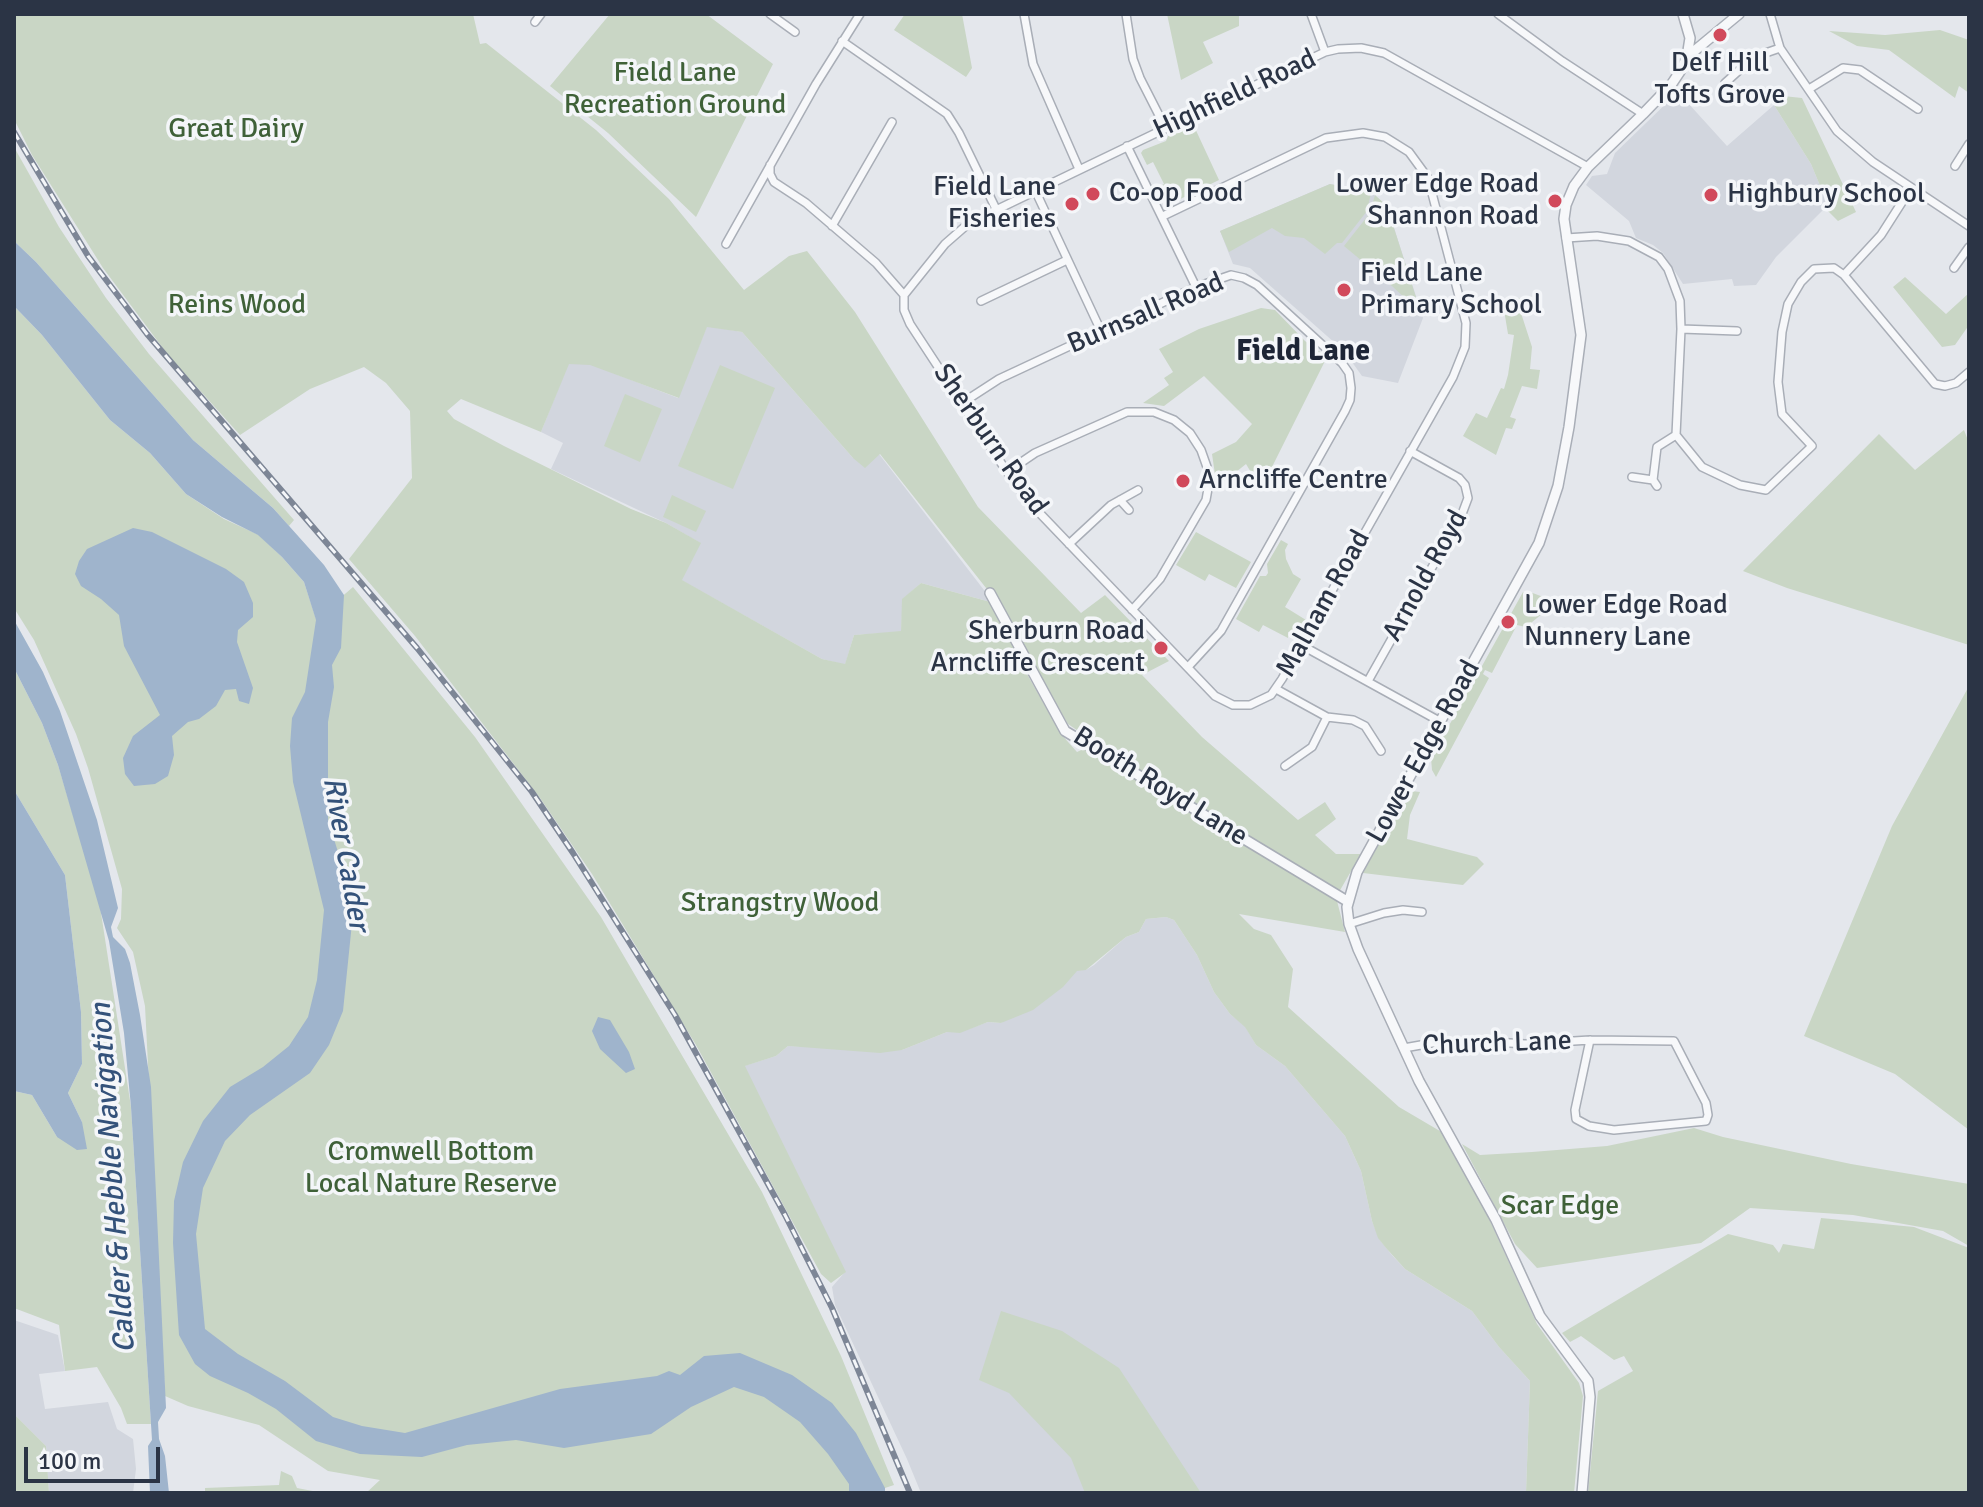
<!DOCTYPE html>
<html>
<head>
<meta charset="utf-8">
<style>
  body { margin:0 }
  #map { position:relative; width:1983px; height:1507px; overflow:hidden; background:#e4e7ec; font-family:Signika,sans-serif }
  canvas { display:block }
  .frame { position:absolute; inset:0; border:16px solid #2b3445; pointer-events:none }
  .scale { position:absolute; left:24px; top:1447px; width:136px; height:36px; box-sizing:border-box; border:4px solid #2b3445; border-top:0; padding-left:10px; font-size:24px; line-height:28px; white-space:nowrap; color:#2b3445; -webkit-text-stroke:6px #f4f6f9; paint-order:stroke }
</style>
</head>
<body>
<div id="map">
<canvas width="1983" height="1507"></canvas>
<div class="frame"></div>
<div class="scale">100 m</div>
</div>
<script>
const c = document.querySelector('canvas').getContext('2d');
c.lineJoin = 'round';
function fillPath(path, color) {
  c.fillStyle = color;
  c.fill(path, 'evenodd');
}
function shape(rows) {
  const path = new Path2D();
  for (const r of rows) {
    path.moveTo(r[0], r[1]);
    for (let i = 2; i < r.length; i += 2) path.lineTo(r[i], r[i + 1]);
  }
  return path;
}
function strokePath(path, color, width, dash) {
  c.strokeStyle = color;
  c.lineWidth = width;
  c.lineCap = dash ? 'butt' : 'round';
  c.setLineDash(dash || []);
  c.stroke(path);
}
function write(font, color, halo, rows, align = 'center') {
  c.font = font + ' Signika,sans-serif';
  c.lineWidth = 7;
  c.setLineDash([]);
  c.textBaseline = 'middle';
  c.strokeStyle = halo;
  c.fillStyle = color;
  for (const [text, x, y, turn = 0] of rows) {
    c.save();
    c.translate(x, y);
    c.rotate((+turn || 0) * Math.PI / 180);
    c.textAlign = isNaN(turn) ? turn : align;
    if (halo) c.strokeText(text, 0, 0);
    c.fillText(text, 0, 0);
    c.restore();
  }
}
fillPath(shape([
  [1678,92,1727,146,1774,105,1811,164,1828,205,1776,257,1756,285,1734,286,1732,279,1683,284,1663,253,1653,245,1636,238,1629,221,1586,185,1592,176,1607,174,1615,153],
  [1330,184,1360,189,1373,194,1387,206,1423,318,1398,383,1362,376,1344,351,1250,268,1233,264,1220,231],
  [707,326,742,332,853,458,879,454,994,603,921,583,903,599,901,632,854,635,845,665,822,659,681,580,700,543,666,523,551,469,563,443,541,432,568,364,590,364,678,398],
  [1166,917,1174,920,1197,955,1214,992,1230,1014,1245,1026,1256,1045,1285,1066,1345,1136,1361,1171,1372,1221,1380,1240,1391,1254,1405,1269,1472,1311,1499,1347,1530,1381,1526,1493,921,1493,907,1459,835,1305,832,1287,845,1272,744,1066,776,1056,788,1046,902,1050,947,1032,960,1032,988,1022,1001,1023,1077,970,1086,970,1094,965,1126,937,1139,932,1146,919],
  [14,1320,58,1335,65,1371,39,1374,45,1409,108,1402,117,1429,133,1439,136,1469,133,1493,49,1493,46,1446,14,1414]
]), '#d2d6de');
fillPath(shape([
  [14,14,473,14,480,44,486,43,596,130,669,199,744,290,789,256,807,251,855,312,978,507,1081,613,1105,595,1169,661,1142,675,1202,737,1298,820,1325,802,1336,819,1315,835,1336,854,1361,854,1339,892,1226,824,1233,835,1337,901,1345,932,1239,914,1254,929,1271,935,1293,969,1288,1007,1399,1107,1445,1134,1486,1212,1537,1324,1579,1383,1583,1396,1574,1493,1526,1493,1530,1381,1499,1347,1472,1311,1405,1269,1386,1248,1378,1238,1372,1221,1361,1171,1345,1136,1285,1066,1256,1045,1245,1027,1230,1014,1214,992,1197,955,1174,920,1166,917,1146,919,1139,932,1126,937,1086,970,1077,971,1063,987,1033,1010,1001,1023,988,1022,960,1033,947,1032,902,1050,880,1053,788,1046,776,1056,745,1066,846,1272,831,1283,821,1274,696,1045,592,874,540,798,415,636,349,559,412,478,410,411,386,383,364,367,310,389,240,435,168,355,103,268,32,155,14,119],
  [707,327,742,332,853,458,865,468,880,454,990,593,1068,724,1084,735,1090,746,1077,752,1061,734,1023,667,994,603,921,583,902,599,901,631,854,635,845,664,822,659,682,580,701,543,666,523,631,509,504,446,454,419,447,411,461,399,541,432,569,364,590,365,679,398],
  [610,14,706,14,773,64,696,217,608,133,550,86],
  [905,14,962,14,972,68,966,77,894,30],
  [1167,14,1239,14,1239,26,1203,42,1213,63,1181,80],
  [1940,30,1969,40,1969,93,1959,86,1955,98,1889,50,1857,46,1829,31,1885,35],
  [1783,96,1802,98,1856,212,1838,221,1825,208,1828,205,1811,164,1774,105],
  [1193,124,1219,180,1166,206,1157,188,1164,184,1153,162,1147,165,1141,153,1143,150,1166,141,1168,136],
  [14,147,59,227,106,298,149,354,294,520,289,526,273,508,193,440,36,262,14,241],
  [1330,184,1371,193,1367,211,1342,243,1337,243,1325,254,1304,238,1285,236,1272,228,1229,252,1220,231],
  [1375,195,1387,206,1421,313,1364,260,1362,261,1344,246,1370,213],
  [1905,277,1946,314,1969,293,1969,325,1955,345,1942,347,1893,287],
  [1521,298,1521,313,1532,347,1530,369,1540,370,1537,389,1522,386,1510,417,1516,419,1512,429,1506,428,1496,455,1463,436,1476,413,1487,418,1501,388,1504,389,1508,375,1514,335,1508,334,1504,310,1501,310,1499,302],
  [14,306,42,335,110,420,150,453,186,494,224,519,259,535,282,557,304,582,316,619,353,587,475,737,601,917,762,1192,841,1356,894,1485,885,1488,850,1484,849,1493,366,1493,380,1480,328,1471,259,1425,188,1406,165,1396,145,1006,133,952,117,928,121,919,122,889,88,768,76,734,34,640,14,608],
  [1261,308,1275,310,1305,341,1327,357,1261,489,1246,464,1221,484,1216,481,1212,454,1236,442,1252,424,1204,376,1164,406,1143,403,1169,385,1164,378,1173,372,1159,349,1199,329],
  [720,365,775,388,733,489,678,466],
  [625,394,662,409,640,462,604,446],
  [1964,430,1969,443,1969,645,1787,588,1743,571,1879,434,1915,470],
  [672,495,706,511,696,532,663,517],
  [1196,532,1251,562,1236,588,1209,574,1205,581,1176,565],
  [1281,540,1288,544,1285,550,1286,559,1293,574,1301,579,1285,607,1306,620,1295,631,1288,632,1288,638,1263,625,1259,632,1236,619,1260,576,1266,576,1268,573,1267,564],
  [1523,592,1530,592,1546,598,1542,614,1526,627,1517,625,1492,673,1485,670,1483,674,1489,678,1436,777,1432,770,1431,758],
  [14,668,42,723,58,765,99,900,131,1107,151,1424,127,1424,121,1408,97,1367,65,1371,59,1325,14,1308,14,1091,32,1095,57,1137,82,1122,68,1093,82,1064,81,1012,65,875,14,790],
  [1969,686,1969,1130,1895,1074,1804,1036,1892,826],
  [1412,791,1420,792,1410,815,1407,839,1477,857,1484,864,1463,885,1363,873,1403,799],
  [1694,1128,1723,1137,1851,1164,1969,1184,1969,1246,1943,1231,1853,1215,1750,1208,1701,1243,1537,1268,1515,1244,1462,1144,1480,1155,1532,1152,1607,1146],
  [1821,1218,1914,1227,1969,1248,1969,1493,1588,1493,1598,1391,1633,1371,1624,1356,1614,1360,1581,1336,1570,1342,1562,1333,1728,1234,1773,1245,1779,1253,1783,1244,1814,1249],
  [1001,1311,1062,1331,1119,1368,1201,1493,1085,1493,1071,1458,1009,1393,979,1380],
  [14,1414,46,1446,49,1493,14,1493],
  [281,1471,292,1476,297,1488,323,1493,205,1493,205,1488,279,1485]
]), '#c9d6c5');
fillPath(shape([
  [14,241,36,262,193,440,273,508,324,565,344,595,341,648,332,665,334,687,328,722,328,820,343,868,352,923,343,1011,329,1045,310,1073,250,1115,225,1141,203,1188,196,1234,205,1329,238,1354,285,1381,333,1417,362,1426,405,1433,560,1389,657,1376,669,1371,680,1375,704,1356,740,1353,792,1375,832,1403,856,1433,885,1488,885,1493,849,1493,849,1484,828,1454,800,1422,764,1397,734,1387,691,1407,651,1434,564,1448,516,1440,467,1445,422,1457,360,1454,316,1441,276,1409,248,1393,210,1376,195,1364,179,1335,173,1243,174,1201,183,1162,203,1121,230,1087,263,1067,289,1046,308,1017,317,980,324,910,293,782,290,746,292,718,305,692,316,620,304,582,282,557,258,535,222,517,186,494,150,453,110,420,42,335,14,306],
  [133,528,152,532,226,569,244,582,253,603,253,617,238,630,237,642,253,688,249,704,239,701,236,689,225,690,216,706,199,719,188,722,172,736,174,755,168,776,155,784,134,786,125,774,123,758,133,736,160,715,124,646,119,615,101,599,81,586,75,574,79,561,87,549],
  [14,620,43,672,60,711,97,820,118,908,111,927,113,937,125,949,130,963,140,1015,151,1087,166,1408,158,1422,159,1439,165,1456,169,1493,150,1493,148,1446,152,1440,131,1107,124,1033,109,941,58,765,42,723,14,668],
  [14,790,65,875,81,1012,82,1064,68,1093,82,1122,87,1149,77,1150,57,1137,32,1095,14,1091],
  [598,1017,610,1020,629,1052,635,1069,626,1073,600,1049,592,1031]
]), '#9fb4cc');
const minor = shape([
  [770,14,795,32],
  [1024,14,1033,64,1079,169],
  [1126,14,1133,59,1140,78,1165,127],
  [1311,14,1325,52],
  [1498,14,1562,61,1643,114],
  [1770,14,1780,48,1837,131,1873,162,1969,226],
  [535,22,541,14],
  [842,41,947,114,959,133,996,209],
  [1809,89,1843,68,1860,70,1918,109],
  [1736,97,1725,83,1754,57,1780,48],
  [1127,146,1196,287],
  [770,165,770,174,774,182,806,203,876,263,904,295,904,310,910,324,1007,472,1029,502,1215,696,1233,705,1250,705,1271,695,1282,679,1453,377,1465,347,1466,323,1428,178,1409,152,1385,137,1363,133,1326,138,1163,216],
  [1955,166,1969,144],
  [1035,190,1101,331],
  [832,226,892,122],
  [1566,238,1597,236,1629,241,1659,257,1668,269,1680,301,1681,329,1676,435],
  [726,244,816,84,860,14],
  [1954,268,1969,247],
  [1844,275,1881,235,1911,188],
  [904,295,945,244,969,223,1262,82,1325,52,1338,49,1361,48,1384,53,1588,167],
  [981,301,1067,260],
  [1681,329,1737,331],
  [962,403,999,379,1196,287,1231,275,1244,278,1257,285,1342,363,1349,373,1351,388,1350,400,1345,411,1221,631,1188,667],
  [1676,435,1702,467,1740,485,1766,490,1812,446,1782,414,1778,382,1782,332,1788,304,1801,282,1814,269,1834,268,1844,275,1935,384,1945,386,1956,383,1969,372],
  [1007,472,1035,453,1127,412,1154,412,1174,420,1190,433,1201,450,1207,467,1209,483,1206,500,1160,579,1132,610],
  [1632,477,1653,480,1657,486],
  [1653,480,1657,447,1676,435],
  [1120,500,1129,510],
  [1069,544,1111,505,1138,490],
  [1301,645,1441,722],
  [1368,681,1462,514,1468,498,1465,485,1459,478,1410,451],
  [1276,689,1327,717,1353,720,1365,726,1381,751],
  [1285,766,1312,747,1327,717],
  [1349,924,1384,913,1403,910,1422,912],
  [1404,1048,1432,1043,1480,1041,1525,1044,1590,1040,1674,1041,1706,1103,1708,1115,1706,1121,1614,1130,1589,1126,1576,1119,1575,1110,1590,1040]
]);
const tertiary = shape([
  [1687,57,1739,14],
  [990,593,1065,731,1347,901],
  [1582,1493,1590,1397,1588,1381,1540,1316,1496,1220,1419,1081,1358,949,1349,924,1347,907,1357,872,1539,543,1558,486,1569,427,1581,335,1564,219,1566,205,1574,186,1588,167,1643,114,1671,85,1681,70,1687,57,1690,38,1683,14]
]);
strokePath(minor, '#a9aeb7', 10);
strokePath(tertiary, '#a9aeb7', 12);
strokePath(minor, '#f7f8fa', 7);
strokePath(tertiary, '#f7f8fa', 9);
const rail = shape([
  [14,132,88,256,147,334,417,648,532,792,573,853,675,1015,785,1215,832,1308,910,1493]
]);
strokePath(rail, '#7d8696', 6);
strokePath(rail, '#f4f6f9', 3, [9]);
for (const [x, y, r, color] of [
  [1720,35,8,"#d1495b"],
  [1093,194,8,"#d1495b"],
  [1711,195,8,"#d1495b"],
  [1555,201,8,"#d1495b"],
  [1072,204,8,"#d1495b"],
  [1344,290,8,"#d1495b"],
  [1183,481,8,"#d1495b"],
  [1508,622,8,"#d1495b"],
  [1161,648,8,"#d1495b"]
]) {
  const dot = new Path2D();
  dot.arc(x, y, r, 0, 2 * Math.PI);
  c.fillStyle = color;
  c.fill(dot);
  strokePath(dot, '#f4f6f9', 3);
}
write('28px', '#2b3445', '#f4f6f9', [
  ["Delf Hill",1720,64,"center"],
  ["Tofts Grove",1720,96,"center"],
  ["Lower Edge Road",1539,185,"right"],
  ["Shannon Road",1539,217,"right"],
  ["Field Lane",1056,188,"right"],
  ["Fisheries",1056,220,"right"],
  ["Co-op Food",1109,194],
  ["Highbury School",1727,195],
  ["Field Lane",1360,274],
  ["Primary School",1360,306],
  ["Arncliffe Centre",1199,481],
  ["Lower Edge Road",1524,606],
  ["Nunnery Lane",1524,638],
  ["Sherburn Road",1145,632,"right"],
  ["Arncliffe Crescent",1145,664,"right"]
], 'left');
write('28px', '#3f6138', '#f4f6f9', [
  ["Field Lane",675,74],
  ["Recreation Ground",675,106],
  ["Great Dairy",236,130],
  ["Reins Wood",237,306],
  ["Strangstry Wood",780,904],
  ["Cromwell Bottom",431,1153],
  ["Local Nature Reserve",431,1185],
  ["Scar Edge",1560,1207]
]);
write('28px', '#2b3445', '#f4f6f9', [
  ["Highfield Road",1235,95,-25],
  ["Burnsall Road",1146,314,-23],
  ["Sherburn Road",990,440,55],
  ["Arnold Royd",1426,576,-61],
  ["Malham Road",1324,604,-61],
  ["Lower Edge Road",1424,752,-61],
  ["Booth Royd Lane",1160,787,32],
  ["Church Lane",1497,1044,-2]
]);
write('bold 30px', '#1d2536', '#f4f6f9', [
  ["Field Lane",1303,352]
]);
write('italic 30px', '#34527a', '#f4f6f9', [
  ["River Calder",345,854,80],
  ["Calder & Hebble Navigation",114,1178,-94]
]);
</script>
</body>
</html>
